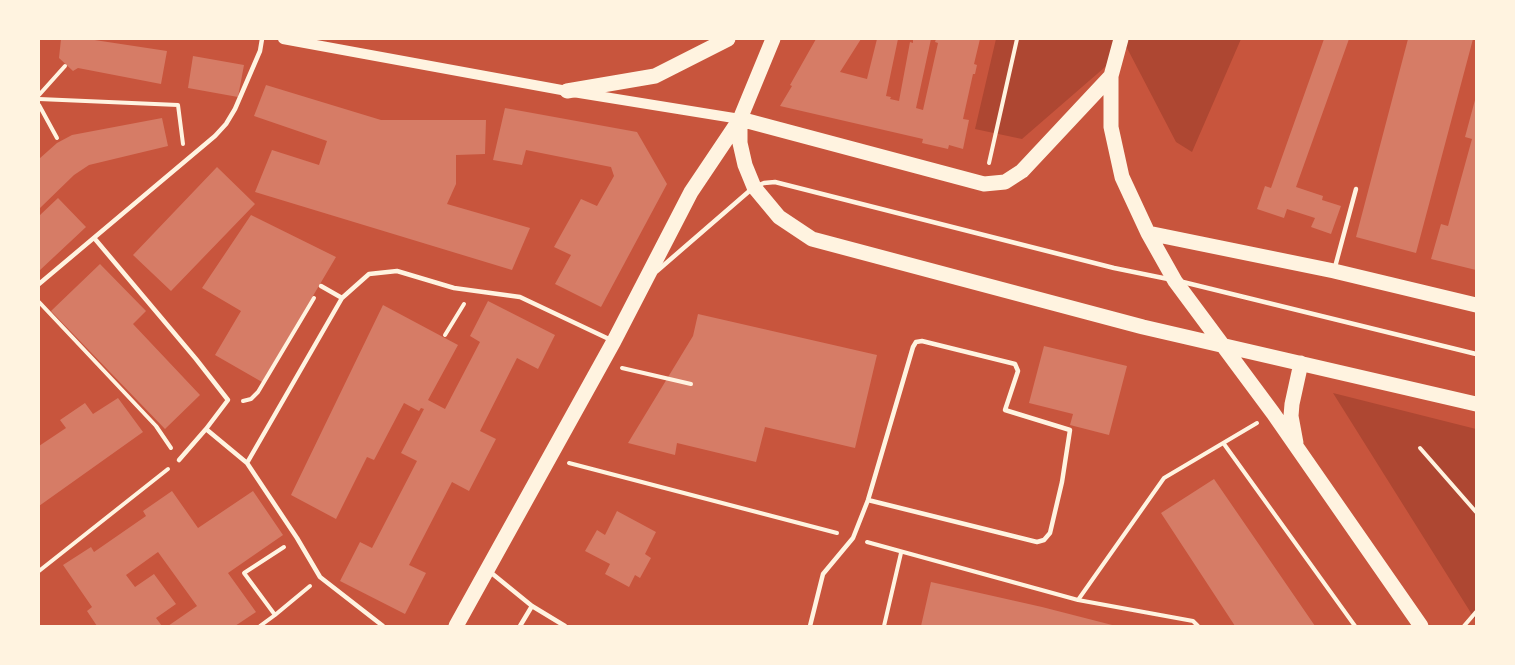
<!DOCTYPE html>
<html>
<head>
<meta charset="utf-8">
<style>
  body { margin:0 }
  #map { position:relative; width:1515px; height:665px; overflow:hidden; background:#c8553d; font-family:"Golos Text",sans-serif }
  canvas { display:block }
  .frame { position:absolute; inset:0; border:40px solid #fff3e0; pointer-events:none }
</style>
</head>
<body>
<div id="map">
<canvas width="1515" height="665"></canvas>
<div class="frame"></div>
</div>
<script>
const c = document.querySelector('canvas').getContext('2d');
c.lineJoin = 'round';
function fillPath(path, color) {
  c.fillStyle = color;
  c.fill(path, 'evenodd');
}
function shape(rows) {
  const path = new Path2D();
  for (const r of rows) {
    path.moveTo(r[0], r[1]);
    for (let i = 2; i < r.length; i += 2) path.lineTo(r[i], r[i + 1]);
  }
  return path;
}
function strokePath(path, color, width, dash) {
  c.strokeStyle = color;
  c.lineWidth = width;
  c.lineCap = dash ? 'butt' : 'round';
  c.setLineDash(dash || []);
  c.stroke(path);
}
fillPath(shape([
  [996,39,1241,39,1192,152,1176,142,1127,48,1022,139,975,129],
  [1333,393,1476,429,1476,621]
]), '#ae4732');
fillPath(shape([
  [61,39,88,39,167,51,161,84,78,68,73,71,59,58],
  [816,39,861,39,840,72,867,79,877,39,898,39,886,96,891,97,890,99,899,101,910,42,913,43,913,39,931,39,916,108,923,110,938,43,935,42,936,39,980,39,974,64,977,65,975,74,973,74,963,119,969,120,963,149,949,145,948,149,922,143,923,139,780,106,792,86,790,85],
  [1324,39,1349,39,1296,187,1323,196,1322,200,1341,206,1331,234,1311,227,1315,218,1287,209,1284,218,1257,209,1265,186,1271,188],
  [1408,39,1473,39,1416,253,1356,237],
  [193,56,244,65,238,97,188,88],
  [266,85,381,120,486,120,485,154,456,155,456,184,447,204,530,228,512,270,255,192,272,150,319,165,327,141,254,116],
  [1475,100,1476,100,1476,270,1431,259,1441,224,1448,226,1472,139,1465,137],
  [505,108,637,132,667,184,601,307,555,284,571,255,554,247,581,199,597,206,614,176,611,167,526,150,522,165,493,160],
  [162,118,168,146,89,165,74,175,39,209,39,159,57,143,72,135],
  [217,167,255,204,171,291,133,255],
  [58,198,86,227,39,271,39,216],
  [251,215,336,257,262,382,215,355,241,311,202,288],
  [100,264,146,311,133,324,200,395,165,429,51,311],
  [488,301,555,335,538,369,517,358,480,431,496,439,469,491,452,482,409,565,426,573,405,614,340,581,360,542,372,548,417,461,401,453,424,409,421,408,419,411,404,403,374,460,367,457,336,519,291,495,383,305,458,345,428,400,445,409,480,342,470,336],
  [698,314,877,355,855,448,765,427,756,462,677,443,675,455,628,443,693,336],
  [1044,346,1127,366,1109,435,1070,425,1073,414,1029,403],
  [118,398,143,432,39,506,39,446,66,428,60,420,85,403,93,414],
  [1214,479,1315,626,1235,626,1161,513],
  [172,491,198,528,253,491,283,535,228,573,256,612,235,626,168,626,197,606,158,552,126,575,135,587,154,574,176,604,156,618,162,626,97,626,87,611,92,607,63,565,91,547,94,552,146,516,143,511],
  [617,511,656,532,645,554,651,558,640,578,635,575,629,587,605,574,610,564,585,551,597,530,605,535],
  [931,582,1042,607,1116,626,921,626]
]), '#d67c66');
strokePath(shape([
  [39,95,65,66],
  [39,99,178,105,183,144],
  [39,105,57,138],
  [989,163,1017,39],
  [39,302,156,426,171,448],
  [445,335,464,304],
  [622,368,691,384],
  [243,401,251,399,258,392,314,298],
  [1224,444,1355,626],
  [1420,448,1476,512],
  [569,463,837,533],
  [867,542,1078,600,1164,478,1257,423],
  [39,571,168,469],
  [1078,600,1193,621,1198,626],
  [275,615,310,586],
  [260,626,275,615,244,573,284,547],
  [884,626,901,553],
  [1464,626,1476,612]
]), '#fff3e0', 4);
strokePath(shape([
  [95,239,196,359,228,400,206,429,179,460],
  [1335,267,1356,189],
  [657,271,754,187,764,183,775,182,1114,268,1168,279],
  [1183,282,1476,354],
  [39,284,215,136,226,124,235,109,260,51,262,39],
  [342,298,369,274,397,271,454,288,520,297,611,340],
  [206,429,247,463,297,538,320,577,383,626],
  [247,463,342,298,321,286],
  [489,571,532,606,565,626],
  [520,626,532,606],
  [810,626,823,574,853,538,868,500,913,347,916,342,922,341,1015,364,1018,371,1005,410,1070,430,1062,482,1050,533,1044,540,1037,542,868,500]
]), '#fff3e0', 4.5);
strokePath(shape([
  [283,39,567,91,740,119]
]), '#fff3e0', 10);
strokePath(shape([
  [1121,39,1111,76,1111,127,1122,177,1148,233,1175,281,1273,413,1421,626],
  [567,91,655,76,728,39],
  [740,119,740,143,745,165,754,187,779,217,812,239,1143,327,1476,404],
  [740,119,984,184,1005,182,1022,171,1111,76],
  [1148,233,1334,271,1476,305],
  [1296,443,1291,416,1292,404,1301,363],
  [456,626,614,341,691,192,740,119,773,39]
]), '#fff3e0', 15);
</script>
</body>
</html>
